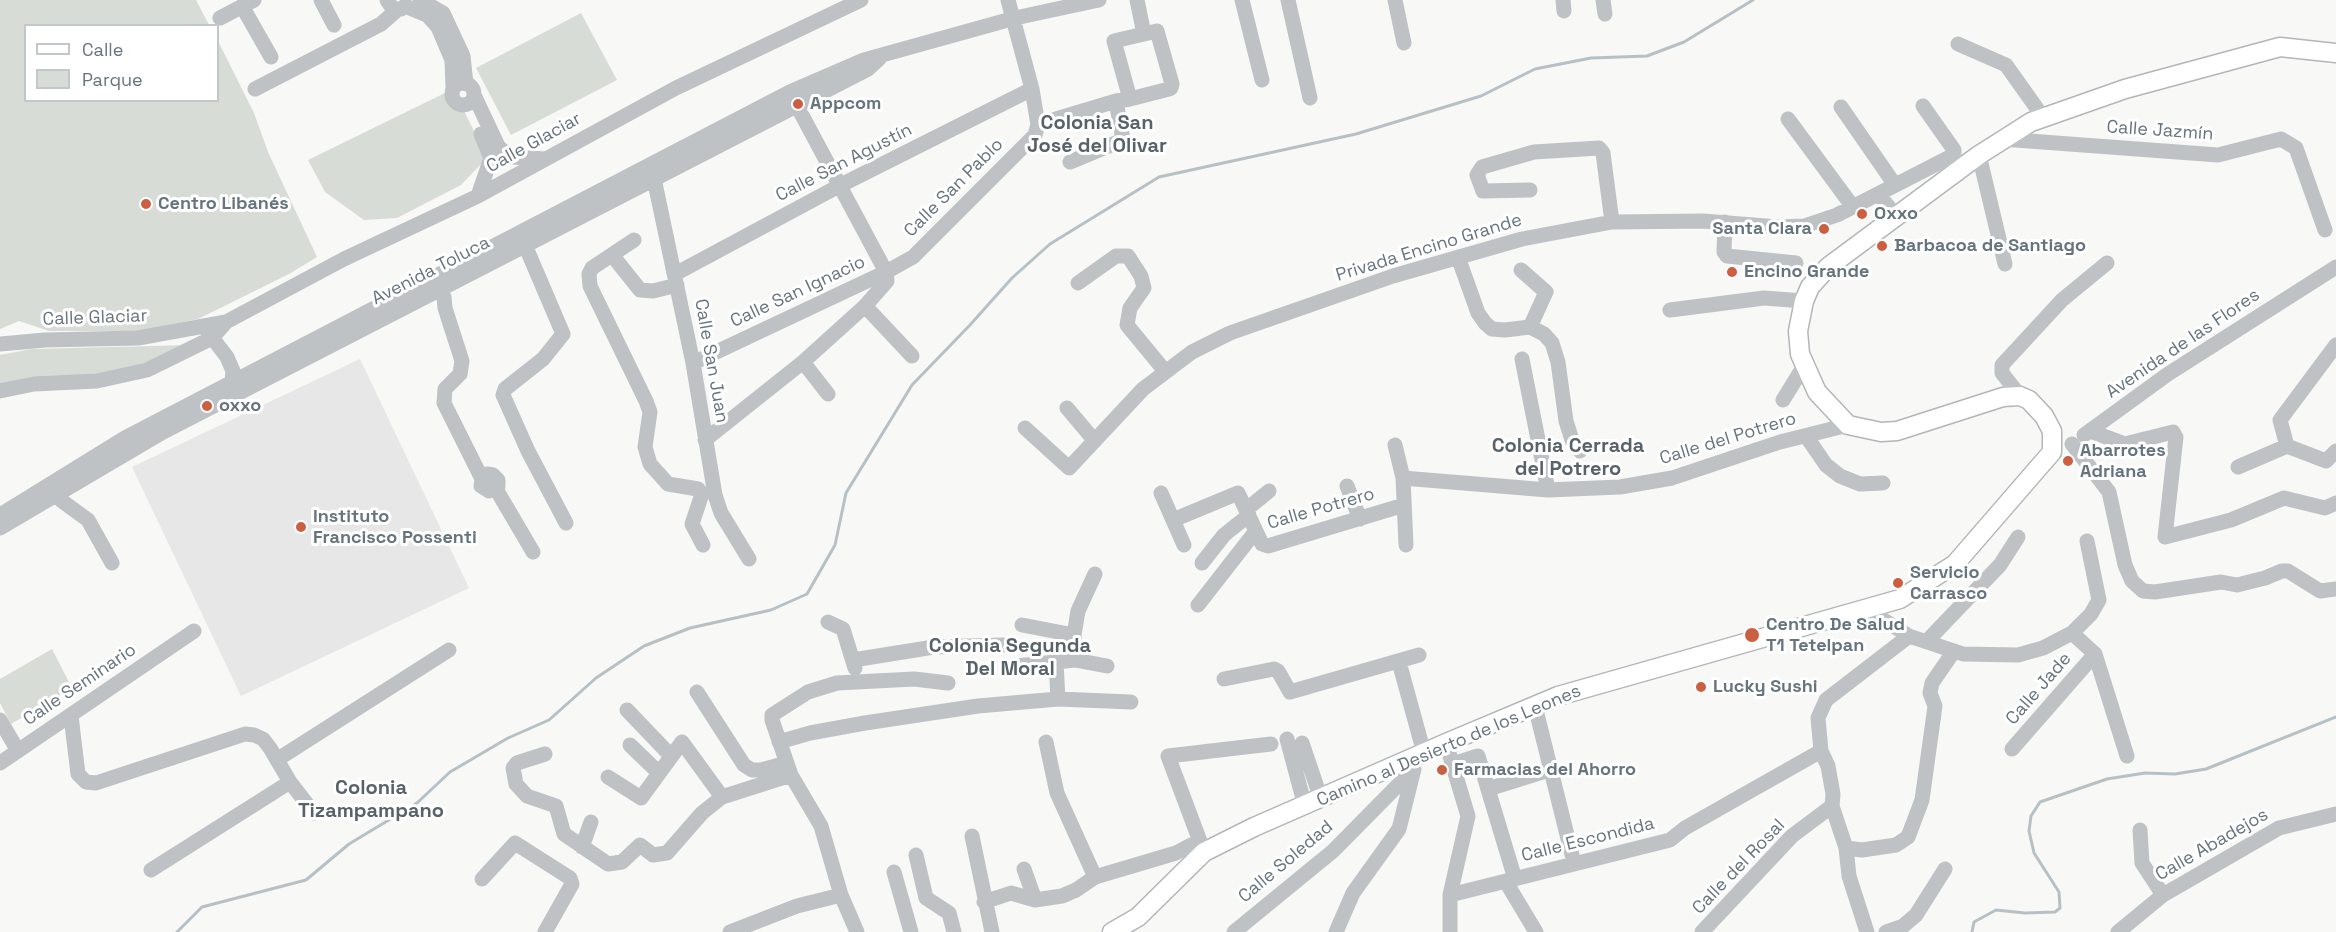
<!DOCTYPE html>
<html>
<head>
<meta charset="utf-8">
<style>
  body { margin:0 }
  #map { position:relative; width:2336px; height:932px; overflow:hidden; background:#f8f8f6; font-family:"Space Grotesk",sans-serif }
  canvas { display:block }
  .legend { position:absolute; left:24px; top:24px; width:195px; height:78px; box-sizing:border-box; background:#fff; border:2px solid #c2c7cb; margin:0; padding:8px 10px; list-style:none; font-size:18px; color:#66747d }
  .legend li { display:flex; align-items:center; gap:12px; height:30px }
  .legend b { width:30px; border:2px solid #c2c7cb }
</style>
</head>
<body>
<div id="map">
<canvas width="2336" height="932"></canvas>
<ul class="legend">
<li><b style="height:8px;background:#fff"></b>Calle</li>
<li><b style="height:16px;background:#d8dcd6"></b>Parque</li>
</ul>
</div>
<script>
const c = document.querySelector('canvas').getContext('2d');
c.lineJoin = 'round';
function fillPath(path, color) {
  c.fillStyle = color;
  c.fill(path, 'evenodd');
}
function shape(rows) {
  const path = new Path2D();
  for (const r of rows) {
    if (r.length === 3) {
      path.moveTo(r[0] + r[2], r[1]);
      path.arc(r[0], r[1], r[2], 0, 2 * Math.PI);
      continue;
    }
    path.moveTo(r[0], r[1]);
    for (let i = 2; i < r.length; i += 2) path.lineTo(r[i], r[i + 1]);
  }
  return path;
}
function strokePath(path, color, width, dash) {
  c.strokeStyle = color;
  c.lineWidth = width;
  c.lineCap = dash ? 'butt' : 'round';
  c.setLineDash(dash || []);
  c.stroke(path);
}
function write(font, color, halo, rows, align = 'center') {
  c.font = font + ' "Space Grotesk",sans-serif';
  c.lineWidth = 6;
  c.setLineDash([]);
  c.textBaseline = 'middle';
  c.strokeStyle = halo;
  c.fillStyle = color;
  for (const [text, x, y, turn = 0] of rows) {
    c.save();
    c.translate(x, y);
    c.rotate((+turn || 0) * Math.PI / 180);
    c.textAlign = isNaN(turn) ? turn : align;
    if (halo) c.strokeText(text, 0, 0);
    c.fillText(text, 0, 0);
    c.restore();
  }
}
fillPath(shape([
  [360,359,469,588,241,696,132,467]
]), '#e6e7e6');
fillPath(shape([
  [0,0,196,0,209,25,26,26,26,100,218,100,218,41,254,113,268,152,317,257,289,274,198,319,140,331,49,331,19,321,0,329],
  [581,13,617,80,511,135,476,68],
  [445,93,456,111,464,111,485,153,484,161,461,185,397,218,364,220,325,192,308,160],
  [192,345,120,373,0,389,0,355,31,349],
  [52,649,72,688,11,724,0,703,0,679]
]), '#d8dcd6');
strokePath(shape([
  [177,932,202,907,306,880,349,844,417,803,450,772,508,738,549,720,596,678,644,646,690,628,771,610,807,594,835,545,846,493,912,385,970,325,1012,278,1050,244,1159,177,1356,134,1481,96,1535,69,1591,58,1647,56,1684,42,1753,0],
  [1972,932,1974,922,1996,910,2025,913,2055,912,2060,908,2059,892,2034,853,2029,831,2031,816,2040,802,2107,779,2145,773,2175,774,2206,769,2336,717]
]), '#b7c1c5', 3);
const major = shape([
  [1112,932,1138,917,1204,852,1254,827,1446,743,1558,696,1900,599,1955,564,2052,452,2052,431,2044,416,2029,400,2020,396,2003,397,1897,431,1881,432,1848,425,1817,392,1800,354,1798,331,1804,301,1810,287,1828,267,1979,155,2031,122,2125,89,2280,47,2336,53]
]);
strokePath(major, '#b2b6b9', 21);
strokePath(shape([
  [321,0,334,25],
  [387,0,393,9,401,9,405,6],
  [420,0,443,13,463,56,466,84],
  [1137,0,1144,34],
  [1242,0,1262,80],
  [1288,0,1310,98],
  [1395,0,1404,43],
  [1563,0,1564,11],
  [1603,0,1605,14],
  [242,6,271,57],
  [405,6,427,15,438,27,452,60,453,88],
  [220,18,254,0],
  [1958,44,2006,65,2043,117],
  [463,94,11],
  [255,89,381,24,397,10],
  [474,95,498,146,505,153,513,157,545,159],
  [1841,107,1895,185],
  [1056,119,1116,101],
  [1788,119,1853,207],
  [2002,139,2218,155,2281,139,2296,148,2325,230],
  [1979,155,2005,264],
  [1070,162,1123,140,1116,101,1130,99,1169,89,1171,88,1172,84,1157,31,1114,41,1130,99],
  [652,169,693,363,715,495,721,513,749,559],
  [1530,190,1483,191,1477,175,1482,167,1534,152,1599,148,1603,153,1612,222],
  [1878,194,1897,217],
  [478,196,491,158,481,134],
  [1725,222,1724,252,1727,256,1796,263],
  [634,240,592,268,589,274,590,286,646,401,650,412,645,447,650,464,668,484,698,489,702,494,692,524,703,545],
  [525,245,563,334,543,359,505,389,503,395,528,451,566,523],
  [612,255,640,290,653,291,677,285],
  [1458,257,1478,313,1485,323,1492,329,1505,330,1530,327,1544,334,1552,343,1558,362,1566,421,1572,440,1580,451],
  [1521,270,1546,292,1530,327],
  [675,274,839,186,1032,89],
  [436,281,444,297,445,308,462,361,460,374,445,389,444,403,482,479,481,486,489,491,498,486,498,480,493,475,487,474,482,479],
  [1078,283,1116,256,1128,256,1141,276,1144,288,1130,308,1127,325,1164,370],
  [865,306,912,356],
  [1670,310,1764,298,1804,301],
  [207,331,227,357,233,371,232,381],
  [0,344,45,340,138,338,226,322,344,259,478,196,676,88,861,0],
  [2336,345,2280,420,2287,446,2326,461,2336,451],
  [1522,359,1548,490],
  [803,362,828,394],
  [693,363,886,272,913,257,1035,135,1038,125,1032,89,1008,0],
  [0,391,34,384,97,381,147,370,212,338,226,322],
  [2020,396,2002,373,2002,365,2062,300,2107,263],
  [1783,400,1804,366],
  [1067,408,1094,440],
  [1025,428,1069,468,1143,389,1192,352,1230,333,1393,276,1522,239,1612,222,1703,221,1778,227,1804,226,1837,215,1954,155,1954,150,1923,106],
  [2090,431,2125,444,2173,432,2176,437,2165,537,2231,520,2284,498,2325,508,2336,503],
  [2084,435,2168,374,2336,267],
  [1806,436,1826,465,1840,476,1860,484,1883,483],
  [705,440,803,362,865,306,887,281,886,272,796,104],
  [2072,444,2109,492,2125,565,2132,581,2143,591,2155,592,2221,582,2237,585,2265,578,2282,571,2288,571,2320,591,2336,589],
  [1395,445,1403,478,1406,545],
  [2238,467,2287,446],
  [1403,478,1548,490,1620,487,1672,478,1780,442,1848,425],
  [1347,486,1360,519],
  [496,489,533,552],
  [57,493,62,501,88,520,112,563],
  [1161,493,1184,545],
  [1247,509,1269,491],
  [0,515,125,438,790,92,864,60,1015,18,1099,0],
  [1173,520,1238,493,1262,544,1268,546,1404,505],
  [0,528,163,432,868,69,880,58],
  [1202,563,1224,535,1249,515],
  [1198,605,1255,532],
  [1868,610,1909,636,1963,654,2018,655,2043,648,2072,633,2091,614,2099,600,2087,541],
  [828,622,843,629,855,668],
  [1022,625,1074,635],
  [2072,633,2095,654,2127,756],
  [1927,641,2000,565,2018,537],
  [853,660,934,647,1004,645],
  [1075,660,1074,635,1078,611,1095,574],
  [1056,662,1058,699],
  [1399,662,1424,753],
  [1016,666,1075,660,1107,666],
  [1224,679,1274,669,1278,671,1290,692,1419,655],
  [697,692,744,765,752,770,761,770,787,763],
  [1535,706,1572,855],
  [627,710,671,756],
  [71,716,78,774,86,782,96,783,245,734,254,735,263,739,270,748,290,782,314,813],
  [0,720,18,751],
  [1287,739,1305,806],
  [779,742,810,733,865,723,978,706,1058,699,1131,702],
  [1046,742,1057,793,1095,877],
  [1302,743,1321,799],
  [1446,743,1468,816,1450,895,1450,932],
  [630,745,659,773],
  [2012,749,2095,654],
  [545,754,517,763,513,768,516,784,527,796,556,806,564,834,608,864,622,862,640,845,653,855,667,853,702,813,722,797,791,775],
  [278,759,449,650],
  [0,763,194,631],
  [1453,764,1478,756,1515,879],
  [608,777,641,798,682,742,722,797],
  [1488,789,1552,769],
  [2140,830,2142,863,2163,895],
  [972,836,992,932],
  [582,847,591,822],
  [1846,848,1862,850,1896,845,1908,837,1922,800,1935,706,1930,693,1932,683,1954,651],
  [1204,852,1168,756,1271,744],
  [916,855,926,898,949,913,954,932],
  [1024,869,1035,900],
  [151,870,290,782],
  [894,872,911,932],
  [482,879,515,843,570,878,572,884,545,932],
  [1506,882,1536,932],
  [1450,895,1670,840,1685,828,1821,751],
  [984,902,1011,893,1035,900,1062,896,1076,890,1095,877,1176,853,1191,845,1197,859],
  [730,932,797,906,841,895],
  [857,932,841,895,821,826,791,775,772,720,772,715,808,692,837,683,914,679,948,683],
  [1234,932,1333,851,1413,770],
  [1336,932,1353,893,1399,829,1414,769],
  [1702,932,1792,836,1832,806],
  [1867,932,1849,876,1846,848,1832,806,1833,794,1828,766,1821,751,1818,718,1826,700,1909,636],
  [1886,932,1903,926,1916,915,1945,869],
  [2118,932,2163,895,2279,828,2336,814]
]), '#bec2c5', 15);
strokePath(major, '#fff', 18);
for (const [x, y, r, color] of [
  [798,104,6,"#cc5e41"],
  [146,204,6,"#cc5e41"],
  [1862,214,6,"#cc5e41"],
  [1824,229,6,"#cc5e41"],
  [1882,246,6,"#cc5e41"],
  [1732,272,6,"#cc5e41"],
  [207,406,6,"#cc5e41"],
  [2068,461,6,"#cc5e41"],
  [301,527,6,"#cc5e41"],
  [1898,583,6,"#cc5e41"],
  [1752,635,8,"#cc5e41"],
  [1701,687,6,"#cc5e41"],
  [1442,770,6,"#cc5e41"]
]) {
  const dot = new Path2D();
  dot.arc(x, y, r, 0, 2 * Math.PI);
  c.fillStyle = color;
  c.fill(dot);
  strokePath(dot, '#fff', 2);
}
write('bold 18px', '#66747d', '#fff', [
  ["Appcom",810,104],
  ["Centro Libanés",158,204],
  ["Oxxo",1874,214],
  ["Santa Clara",1812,229,"right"],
  ["Barbacoa de Santiago",1894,246],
  ["Encino Grande",1744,272],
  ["oxxo",219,406],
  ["Abarrotes",2080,451],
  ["Adriana",2080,472],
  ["Instituto",313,517],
  ["Francisco Possenti",313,538],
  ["Servicio",1910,573],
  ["Carrasco",1910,594],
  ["Centro De Salud",1766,625],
  ["T1 Tetelpan",1766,646],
  ["Lucky Sushi",1713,687],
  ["Farmacias del Ahorro",1454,770]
], 'left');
write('18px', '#66747d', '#fff', [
  ["Calle Jazmín",2160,131,4],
  ["Calle Glaciar",534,143,-29],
  ["Calle San Agustín",844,163,-27],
  ["Calle San Pablo",954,188,-45],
  ["Privada Encino Grande",1429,248,-17],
  ["Avenida Toluca",431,271,-27],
  ["Calle San Ignacio",798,292,-25],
  ["Calle Glaciar",95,318,-2],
  ["Avenida de las Flores",2183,344,-34],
  ["Calle San Juan",711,361,80],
  ["Calle del Potrero",1728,439,-17],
  ["Calle Potrero",1321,509,-16],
  ["Calle Seminario",80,685,-34],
  ["Calle Jade",2039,689,-49],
  ["Camino al Desierto de los Leones",1449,746,-23],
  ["Calle Escondida",1588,840,-14],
  ["Calle Abadejos",2212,845,-30],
  ["Calle Soledad",1286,862,-40],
  ["Calle del Rosal",1739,867,-46]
]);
write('bold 20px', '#586269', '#fff', [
  ["Colonia San",1097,124],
  ["José del Olivar",1097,147],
  ["Colonia Cerrada",1568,447],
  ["del Potrero",1568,470],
  ["Colonia Segunda",1010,647],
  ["Del Moral",1010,670],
  ["Colonia",371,789],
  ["Tizampampano",371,812]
]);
</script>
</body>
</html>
